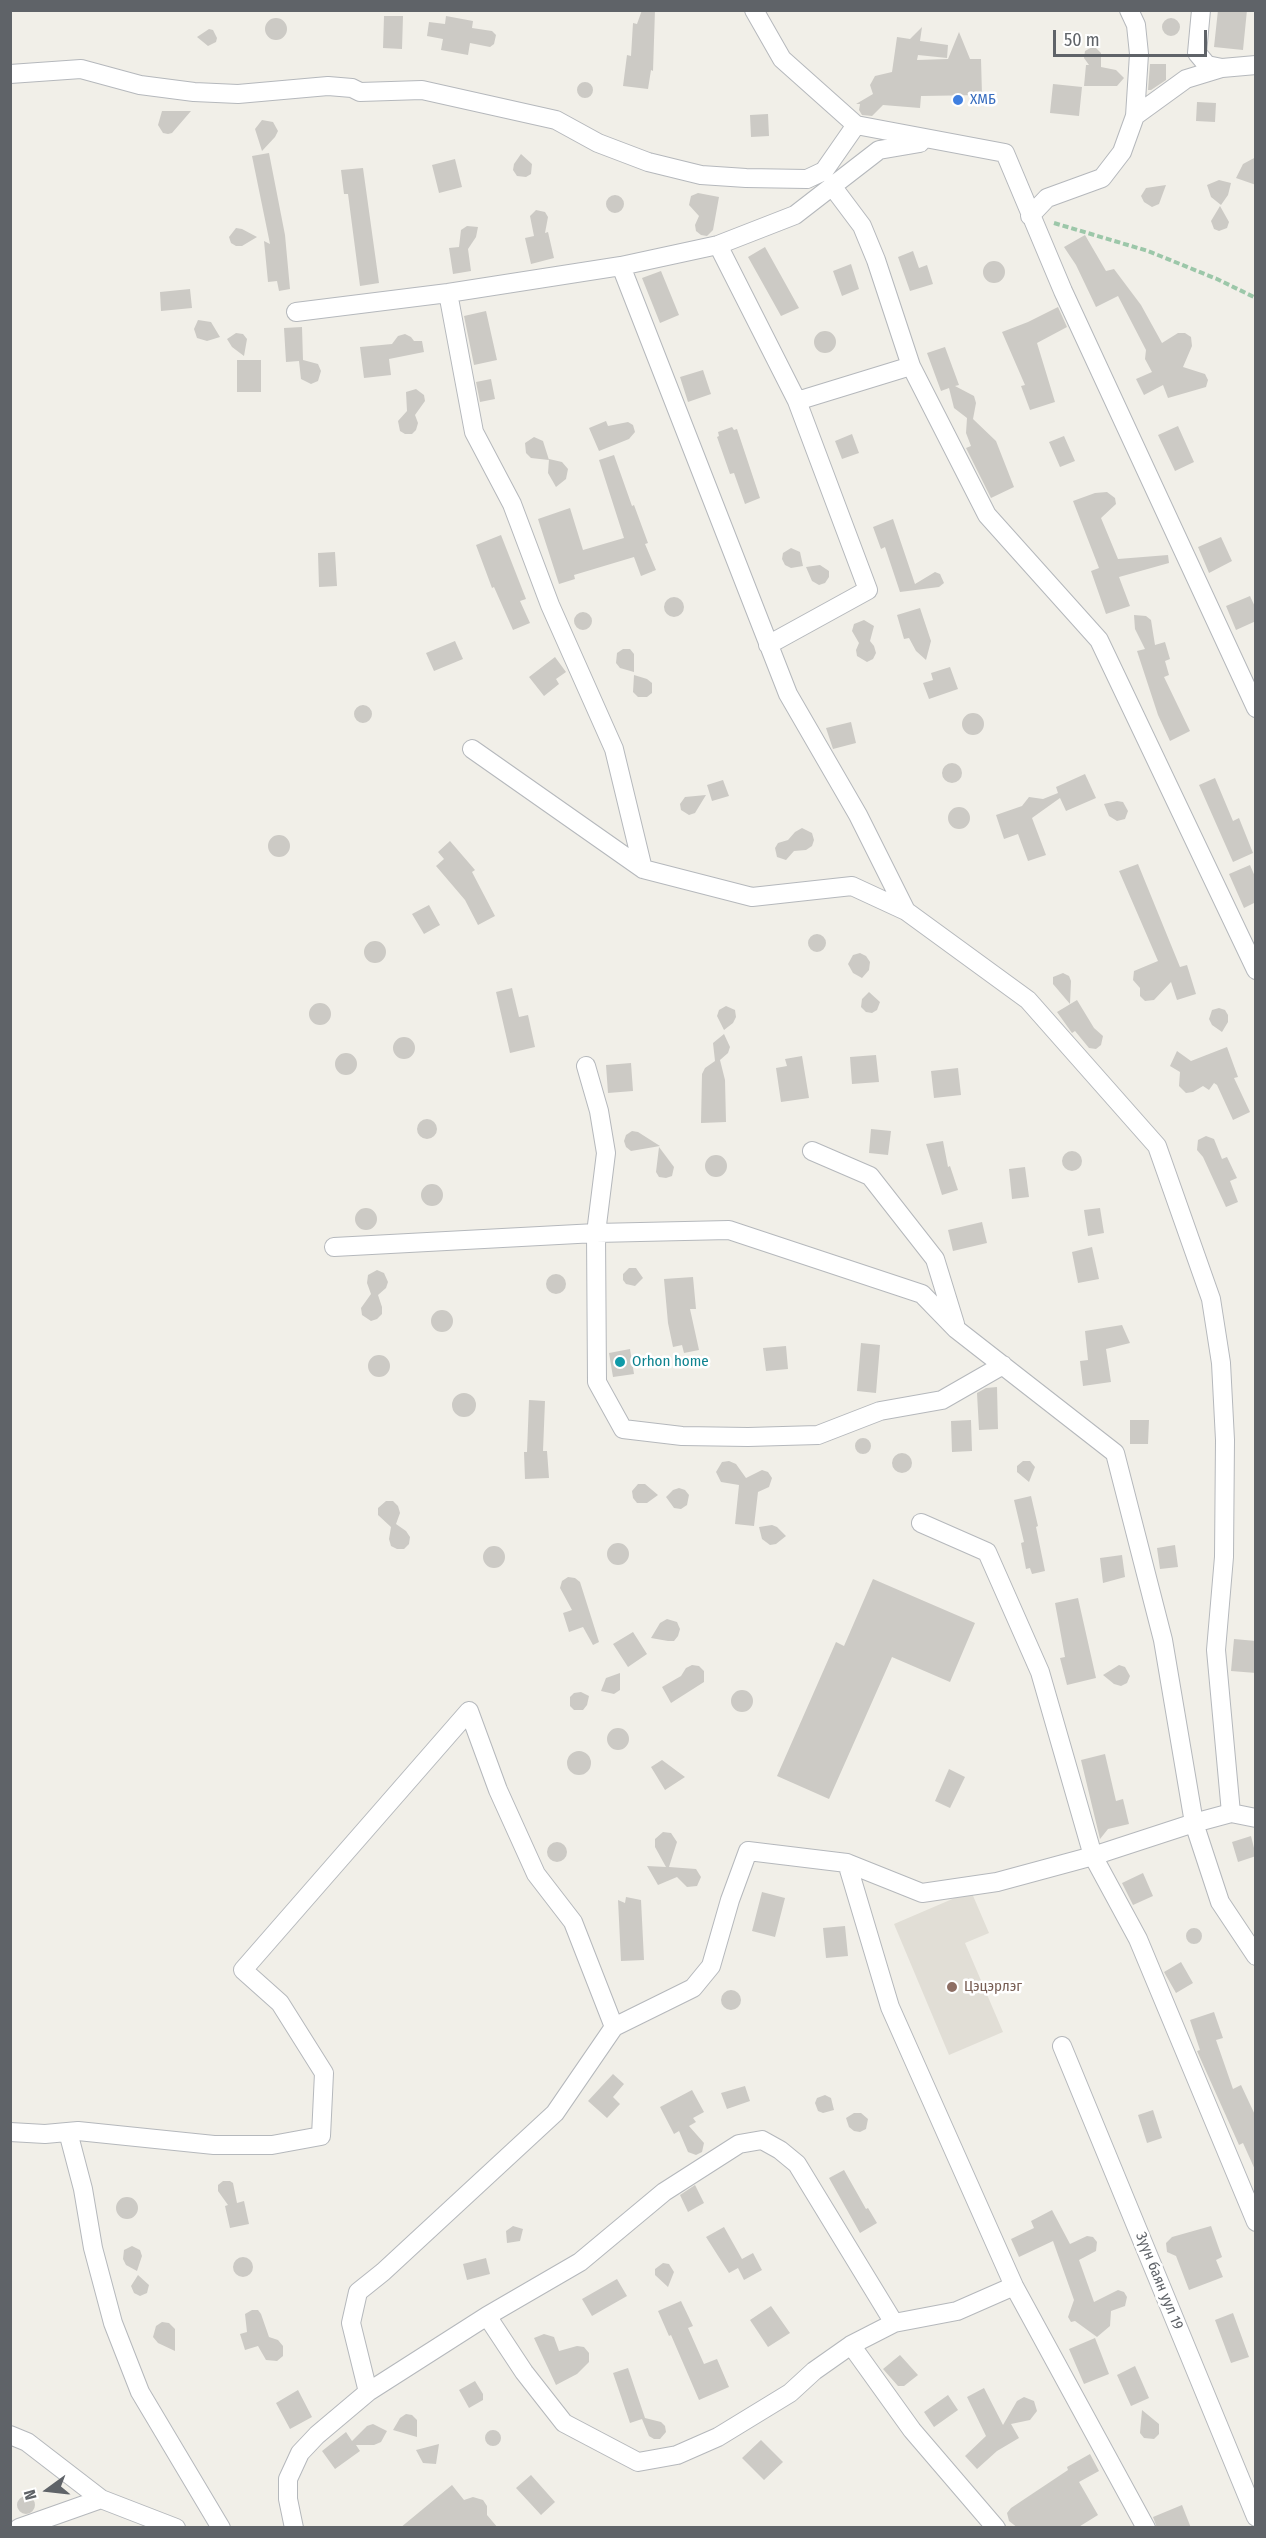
<!DOCTYPE html>
<html>
<head>
<meta charset="utf-8">
<style>
  body { margin:0 }
  #map { position:relative; width:1266px; height:2538px; overflow:hidden; background:#f1efe8; font-family:"Fira Sans Condensed",sans-serif }
  canvas { display:block }
  .frame { position:absolute; inset:0; border:12px solid #5f6368; pointer-events:none }
  .north { position:absolute; left:18px; top:2460px; width:60px; height:60px; -webkit-text-stroke:4px #fff; paint-order:stroke; rotate:255deg; font-size:16px; font-weight:700; line-height:24px; text-align:center; color:#5f6368 }
  .north::after { content:''; display:block; margin:auto; width:21px; height:27px; background:#5f6368; clip-path:polygon(50% 0,100% 100%,50% 72%,0 100%) }
  .scale { position:absolute; left:1053px; top:30px; width:154px; height:27px; box-sizing:border-box; border:3px solid #5f6368; border-top:0; padding-left:8px; font-size:18px; line-height:21px; white-space:nowrap; color:#5f6368; -webkit-text-stroke:4px #fff; paint-order:stroke }
</style>
</head>
<body>
<div id="map">
<canvas width="1266" height="2538"></canvas>
<div class="frame"></div>
<div class="north">N</div>
<div class="scale">50 m</div>
</div>
<script>
const c = document.querySelector('canvas').getContext('2d');
c.lineJoin = 'round';
function fillPath(path, color) {
  c.fillStyle = color;
  c.fill(path, 'evenodd');
}
function shape(rows) {
  const path = new Path2D();
  for (const r of rows) {
    if (r.length === 3) {
      path.moveTo(r[0] + r[2], r[1]);
      path.arc(r[0], r[1], r[2], 0, 2 * Math.PI);
      continue;
    }
    path.moveTo(r[0], r[1]);
    for (let i = 2; i < r.length; i += 2) path.lineTo(r[i], r[i + 1]);
  }
  return path;
}
function strokePath(path, color, width, dash) {
  c.strokeStyle = color;
  c.lineWidth = width;
  c.lineCap = dash ? 'butt' : 'round';
  c.setLineDash(dash || []);
  c.stroke(path);
}
function write(font, color, halo, rows, align = 'center') {
  c.font = font + ' "Fira Sans Condensed",sans-serif';
  c.lineWidth = 5;
  c.setLineDash([]);
  c.textBaseline = 'middle';
  c.strokeStyle = halo;
  c.fillStyle = color;
  for (const [text, x, y, turn = 0] of rows) {
    c.save();
    c.translate(x, y);
    c.rotate((+turn || 0) * Math.PI / 180);
    c.textAlign = isNaN(turn) ? turn : align;
    if (halo) c.strokeText(text, 0, 0);
    c.fillText(text, 0, 0);
    c.restore();
  }
}
fillPath(shape([
  [971,1891,989,1933,965,1943,1003,2032,949,2055,894,1924]
]), '#e1ded6');
fillPath(shape([
  [642,10,655,10,653,71,651,70,648,89,623,86,627,55,631,56,633,23,637,24],
  [1218,10,1247,10,1243,50,1214,47],
  [384,16,403,16,402,49,383,48],
  [446,16,473,21,472,28,492,31,496,35,494,44,490,47,470,43,468,55,441,50,443,39,427,36,429,22,445,24],
  [1171,27,9],
  [276,29,11],
  [922,27,920,41,948,45,947,58,918,55,917,60,948,59,959,32,970,59,981,59,982,95,921,96,920,108,883,105,872,116,862,115,859,110,860,104,856,104,873,94,870,85,875,76,892,72,897,37,910,39],
  [209,29,213,30,217,38,216,42,208,46,197,37],
  [1094,46,1101,53,1101,67,1116,70,1124,78,1117,86,1084,86,1086,65,1089,65,1084,58,1085,51],
  [1150,64,1166,64,1166,80,1151,90,1148,90],
  [585,90,8],
  [1053,84,1082,87,1079,116,1050,113],
  [1197,102,1216,103,1215,122,1196,121],
  [162,111,191,111,172,133,168,134,163,133,158,125],
  [768,114,769,136,751,137,750,115],
  [262,120,273,122,278,131,275,137,262,151,255,129],
  [269,153,285,235,290,289,279,291,277,281,268,282,264,241,270,244,252,156],
  [521,154,532,164,531,174,526,177,517,176,513,170,514,164],
  [1256,157,1256,185,1236,178,1243,164],
  [455,159,462,187,439,193,432,165],
  [363,168,379,283,360,286,348,194,344,194,341,170],
  [1219,180,1231,183,1228,195,1221,205,1211,197,1207,185],
  [1166,185,1159,204,1152,207,1144,202,1141,196,1146,188],
  [698,193,719,197,713,230,707,236,701,235,696,231,695,225,699,216,689,205,691,196],
  [615,204,9],
  [1220,206,1229,222,1227,228,1219,231,1214,229,1211,221],
  [536,210,545,212,548,217,545,233,548,232,554,258,531,264,525,238,534,236,530,216],
  [467,226,478,227,476,237,468,249,471,271,453,274,449,248,459,247,461,230],
  [236,228,242,229,257,237,242,246,236,246,231,243,229,237],
  [1085,235,1106,271,1114,269,1141,305,1162,343,1178,333,1185,333,1191,337,1192,346,1183,367,1205,374,1208,380,1206,387,1168,398,1163,385,1144,395,1136,379,1152,372,1145,359,1146,350,1118,296,1096,307,1076,265,1064,247],
  [765,247,799,308,781,316,748,257],
  [913,251,919,268,927,265,933,284,910,291,898,257],
  [994,272,11],
  [851,264,859,289,842,296,833,271],
  [661,271,679,315,660,323,642,278],
  [190,289,192,308,161,311,160,292],
  [1058,307,1067,327,1037,343,1055,402,1030,410,1021,386,1025,385,1002,332,1028,322],
  [486,311,497,360,474,365,464,316],
  [198,320,211,322,220,337,207,341,197,338,194,329],
  [302,327,303,360,318,364,321,371,318,381,311,384,301,379,299,361,286,362,284,328],
  [825,342,11],
  [236,333,243,334,247,339,244,356,232,347,227,339],
  [405,334,411,337,414,341,422,341,424,352,389,359,391,375,364,378,360,347,392,344,398,336],
  [945,347,959,385,955,386,974,396,976,403,973,419,996,441,1014,487,991,498,966,448,971,446,966,433,967,418,954,408,949,388,941,391,927,353],
  [237,360,261,360,261,392,237,392],
  [703,370,711,394,688,402,680,377],
  [491,379,495,399,480,402,476,382],
  [416,389,424,395,425,401,415,415,418,423,416,430,412,434,405,434,400,431,398,421,407,411,406,392],
  [606,421,608,426,628,422,633,425,635,432,629,439,599,451,589,428],
  [1178,426,1194,462,1175,471,1158,435],
  [732,427,734,430,737,429,760,498,745,504,734,473,730,474,717,437,719,436,718,432],
  [852,434,859,453,842,459,835,441],
  [1064,436,1075,461,1060,467,1049,442],
  [534,437,543,441,549,460,531,458,526,453,525,443],
  [614,455,632,506,634,505,648,543,645,544,656,570,641,576,634,557,574,575,575,579,559,584,538,519,570,508,583,550,624,538,599,460],
  [549,459,562,462,568,469,566,479,556,487,548,473],
  [1107,492,1115,498,1116,504,1101,518,1118,559,1168,555,1169,563,1119,577,1130,606,1106,614,1091,571,1099,568,1073,501,1095,493],
  [893,519,915,584,935,572,940,574,944,583,939,587,900,592,885,547,881,549,873,527],
  [501,535,526,599,520,601,530,623,513,630,494,587,492,588,476,545],
  [1221,537,1232,561,1209,573,1198,547],
  [791,548,800,552,803,566,791,568,785,565,782,559,783,553],
  [335,552,337,586,319,587,318,553],
  [820,565,829,571,829,577,825,583,819,585,812,581,806,567],
  [1250,596,1256,609,1256,621,1236,630,1226,606],
  [674,607,10],
  [920,608,931,641,926,660,916,651,909,638,904,639,897,615],
  [583,621,9],
  [1134,615,1146,616,1151,620,1155,645,1165,642,1170,659,1165,661,1169,675,1164,677,1190,731,1170,741,1158,715,1137,651,1145,649,1135,629],
  [864,620,874,626,870,641,874,646,876,653,873,659,867,662,857,656,856,650,859,643,852,631,854,624],
  [455,641,463,659,434,671,426,653],
  [623,649,630,649,634,654,634,672,620,668,616,663,617,653],
  [555,657,566,672,556,679,559,684,544,696,529,677],
  [950,667,958,689,929,699,923,683,933,680,931,673],
  [634,675,647,679,652,683,652,693,647,697,638,697,633,692],
  [363,714,9],
  [973,724,11],
  [851,722,856,743,833,749,826,728],
  [952,773,10],
  [1085,774,1096,798,1066,811,1060,798,1032,818,1046,855,1028,861,1018,834,1004,839,996,815,1022,806,1029,797,1043,799,1058,793,1056,787],
  [1215,778,1233,821,1239,818,1253,853,1233,862,1199,785],
  [723,780,729,796,712,801,707,785],
  [706,795,695,813,689,815,681,810,680,804,685,797],
  [1117,801,1123,802,1128,811,1125,819,1117,821,1109,816,1104,804],
  [959,818,11],
  [802,828,812,833,814,840,812,846,806,850,794,851,786,860,777,857,775,848,778,843,788,840,795,832],
  [279,846,11],
  [450,841,475,870,472,872,495,916,478,925,465,900,436,866,444,859,438,852],
  [1138,864,1180,967,1187,965,1196,994,1177,1000,1171,982,1154,1000,1145,1001,1140,996,1140,988,1133,980,1134,971,1158,961,1119,871],
  [1250,865,1256,879,1256,902,1244,908,1229,874],
  [429,905,440,925,424,934,412,914],
  [817,943,9],
  [375,952,11],
  [860,953,866,956,870,962,869,970,862,978,853,973,848,964,853,955],
  [1063,973,1069,976,1071,981,1070,1004,1053,984,1053,977],
  [512,988,519,1017,528,1015,535,1047,510,1053,496,992],
  [869,992,880,1002,877,1010,872,1013,866,1012,861,1007,862,999],
  [1077,1000,1094,1028,1103,1036,1101,1045,1096,1049,1089,1048,1075,1031,1072,1033,1057,1012],
  [320,1014,11],
  [726,1006,735,1010,736,1017,733,1023,724,1030,717,1016,719,1010],
  [1219,1008,1225,1010,1228,1015,1228,1022,1222,1032,1212,1025,1209,1019,1212,1010],
  [724,1034,730,1047,728,1053,720,1060,725,1080,726,1122,701,1123,702,1074,705,1068,715,1061,713,1043],
  [404,1048,11],
  [1227,1047,1238,1077,1234,1078,1250,1112,1233,1120,1217,1085,1214,1083,1209,1090,1203,1086,1193,1092,1186,1093,1179,1086,1180,1072,1170,1066,1177,1051,1191,1061],
  [346,1064,11],
  [876,1055,879,1082,852,1084,850,1057],
  [802,1056,809,1098,781,1102,776,1068,787,1066,785,1059],
  [631,1063,633,1091,608,1093,606,1065],
  [958,1068,961,1095,934,1098,931,1071],
  [427,1129,10],
  [871,1129,891,1131,888,1155,869,1153],
  [632,1131,638,1132,660,1146,631,1151,626,1147,624,1141,626,1135],
  [1206,1136,1214,1139,1222,1159,1227,1157,1237,1178,1230,1181,1238,1202,1226,1207,1203,1157,1197,1150,1198,1140],
  [943,1141,948,1167,950,1166,958,1190,942,1195,926,1144],
  [659,1147,674,1167,672,1176,666,1178,659,1177,656,1172],
  [1072,1161,10],
  [716,1166,11],
  [1025,1167,1029,1197,1012,1199,1009,1169],
  [432,1195,11],
  [1100,1208,1104,1233,1088,1236,1084,1210],
  [366,1219,11],
  [982,1222,987,1243,953,1251,948,1230],
  [1092,1247,1099,1279,1078,1283,1072,1252],
  [629,1268,636,1268,643,1278,635,1286,626,1284,623,1280,623,1274],
  [377,1270,384,1273,388,1282,386,1288,378,1295,382,1307,382,1314,377,1319,371,1321,362,1315,361,1308,371,1294,367,1283,368,1275],
  [556,1284,10],
  [693,1277,696,1309,690,1309,699,1350,684,1353,682,1345,673,1347,668,1323,664,1279],
  [442,1321,11],
  [1122,1325,1130,1343,1106,1349,1111,1382,1083,1386,1080,1361,1088,1360,1085,1331],
  [861,1343,880,1345,876,1393,857,1391],
  [786,1346,788,1369,766,1371,763,1348],
  [630,1349,634,1374,613,1377,609,1353],
  [379,1366,11],
  [997,1387,998,1429,979,1430,977,1393,986,1388],
  [464,1405,12],
  [529,1400,545,1401,543,1451,547,1451,549,1478,525,1479,524,1452,527,1452],
  [971,1420,972,1451,952,1452,951,1421],
  [1130,1420,1149,1420,1148,1444,1130,1444],
  [863,1446,8],
  [902,1463,10],
  [729,1461,736,1464,746,1478,762,1470,768,1472,772,1478,769,1487,758,1492,754,1526,735,1524,739,1485,721,1482,716,1472,722,1462],
  [1023,1461,1030,1461,1035,1467,1029,1482,1017,1472,1017,1466],
  [638,1484,645,1484,658,1495,647,1503,637,1503,633,1498,632,1491],
  [679,1488,685,1490,689,1495,687,1505,681,1509,674,1508,666,1497,673,1490],
  [1031,1496,1038,1526,1036,1527,1045,1571,1032,1574,1030,1568,1026,1569,1021,1543,1024,1542,1014,1500],
  [386,1501,393,1501,398,1506,400,1513,396,1524,406,1531,410,1537,409,1544,404,1549,397,1549,391,1546,389,1539,391,1527,378,1515,378,1508],
  [772,1525,777,1527,786,1536,776,1544,770,1545,762,1539,759,1527],
  [618,1554,11],
  [1175,1545,1178,1567,1160,1569,1157,1548],
  [494,1557,11],
  [1122,1555,1125,1577,1103,1583,1100,1558],
  [568,1577,575,1578,580,1582,599,1642,593,1645,583,1627,569,1632,563,1613,572,1610,560,1588,562,1581],
  [873,1579,975,1623,950,1682,892,1657,829,1799,777,1776,836,1642,844,1646],
  [1078,1598,1096,1678,1067,1685,1060,1658,1065,1657,1055,1603],
  [667,1619,677,1622,680,1629,678,1636,674,1641,668,1641,651,1638,660,1623],
  [633,1632,647,1654,628,1667,613,1644],
  [1234,1639,1256,1641,1256,1673,1231,1671],
  [692,1665,699,1666,704,1671,704,1682,671,1703,662,1687,681,1676,686,1668],
  [1119,1665,1125,1667,1130,1676,1127,1683,1121,1686,1114,1684,1103,1675],
  [620,1673,620,1690,614,1694,601,1691,606,1678],
  [742,1701,11],
  [581,1692,589,1696,587,1705,583,1710,574,1710,570,1706,570,1697,574,1693],
  [618,1739,11],
  [579,1763,12],
  [1105,1754,1116,1801,1123,1799,1129,1824,1108,1829,1100,1839,1081,1760],
  [662,1760,685,1777,665,1790,651,1767],
  [949,1769,965,1777,950,1808,935,1801],
  [663,1832,671,1833,677,1842,669,1867,696,1869,701,1877,697,1886,687,1887,677,1877,658,1885,647,1866,666,1867,655,1847,655,1839],
  [1251,1836,1256,1856,1238,1862,1232,1842],
  [557,1852,10],
  [1143,1873,1153,1896,1133,1905,1122,1883],
  [762,1892,785,1898,775,1937,752,1931],
  [626,1897,641,1900,644,1960,621,1961,618,1900,625,1903],
  [845,1926,848,1956,826,1958,823,1928],
  [1194,1936,8],
  [1181,1962,1193,1983,1176,1993,1164,1972],
  [731,2000,10],
  [1214,2012,1223,2038,1216,2040,1233,2089,1241,2085,1256,2117,1256,2172,1243,2143,1239,2145,1197,2051,1200,2050,1190,2020],
  [613,2074,624,2084,613,2097,620,2104,607,2118,588,2101],
  [745,2086,750,2101,727,2109,721,2093],
  [692,2090,704,2112,693,2118,696,2122,689,2126,704,2143,702,2152,696,2155,688,2152,679,2131,674,2134,660,2107],
  [825,2095,831,2098,834,2110,823,2113,818,2111,815,2103,817,2098],
  [1153,2110,1162,2138,1147,2143,1138,2115],
  [854,2113,861,2113,868,2119,866,2129,860,2132,854,2131,849,2127,846,2118],
  [844,2170,866,2209,868,2208,877,2223,860,2233,829,2178],
  [223,2181,230,2181,233,2183,237,2203,244,2201,249,2224,230,2228,225,2206,228,2205,218,2191,218,2185],
  [695,2185,704,2203,688,2212,680,2195],
  [127,2208,11],
  [1052,2210,1070,2244,1087,2236,1093,2237,1097,2242,1096,2251,1079,2260,1094,2302,1118,2290,1124,2292,1127,2297,1125,2306,1111,2311,1110,2326,1097,2337,1075,2321,1071,2322,1068,2317,1074,2300,1053,2241,1019,2257,1011,2239,1034,2228,1031,2221],
  [513,2226,523,2229,520,2241,507,2243,506,2231],
  [1211,2226,1222,2257,1216,2260,1223,2277,1189,2290,1176,2256,1167,2252,1166,2243,1172,2237],
  [724,2227,742,2259,753,2253,762,2270,744,2280,738,2268,729,2273,706,2237],
  [132,2246,140,2250,142,2256,137,2271,126,2265,123,2259,124,2250],
  [243,2267,10],
  [486,2258,490,2274,467,2280,463,2264],
  [663,2263,669,2264,674,2272,668,2287,655,2275,655,2269],
  [138,2275,149,2285,147,2293,140,2296,134,2293,131,2286],
  [617,2279,627,2296,592,2316,582,2299],
  [681,2301,693,2326,688,2328,704,2364,717,2359,729,2387,699,2400,671,2335,669,2336,658,2311],
  [771,2306,790,2333,768,2347,750,2320],
  [252,2310,258,2310,261,2314,269,2337,278,2340,283,2346,283,2356,277,2361,266,2360,258,2346,245,2350,240,2334,247,2332,245,2314],
  [1233,2313,1249,2357,1231,2363,1215,2320],
  [162,2322,169,2323,175,2329,175,2351,158,2343,153,2337,156,2326],
  [544,2334,554,2337,559,2351,577,2346,584,2347,589,2353,589,2362,577,2374,556,2385,534,2338],
  [1095,2338,1109,2374,1084,2384,1069,2349],
  [900,2355,918,2375,904,2386,898,2386,883,2369],
  [1135,2366,1149,2398,1131,2406,1117,2375],
  [628,2368,645,2418,661,2422,665,2426,666,2432,660,2439,654,2439,649,2436,642,2419,630,2423,613,2373],
  [475,2381,483,2394,483,2400,469,2408,459,2390],
  [984,2388,1003,2425,1017,2401,1024,2397,1034,2401,1037,2411,1030,2420,1011,2424,1019,2438,997,2451,977,2469,965,2456,986,2436,967,2397],
  [298,2390,312,2417,290,2429,276,2403],
  [948,2395,958,2410,934,2427,924,2412],
  [1142,2410,1159,2424,1159,2434,1154,2439,1144,2438,1140,2433],
  [406,2414,412,2415,417,2420,417,2437,393,2430,400,2418],
  [373,2424,387,2431,381,2442,374,2445,356,2445,360,2451,335,2469,322,2451,346,2432,352,2441,367,2426],
  [493,2438,8],
  [761,2440,783,2462,764,2480,742,2458],
  [439,2444,436,2464,423,2463,416,2450],
  [1090,2454,1099,2471,1079,2482,1098,2515,1077,2528,1018,2528,1009,2521,1007,2513,1011,2508,1068,2470,1067,2467],
  [531,2475,555,2502,541,2515,516,2488],
  [452,2485,464,2500,473,2497,483,2500,487,2506,487,2515,498,2528,400,2528],
  [26,2505,9],
  [1182,2505,1191,2528,1157,2528,1153,2517]
]), '#cccac5');
const minor = shape([
  [754,10,782,59,856,125,1005,153,1063,291,1256,708],
  [1129,10,1136,25,1139,54,1135,116],
  [1201,10,1197,53,1207,65,1222,68],
  [10,74,81,69,140,85,194,92,238,94,328,86,352,88,360,92,422,90,556,120,598,143,648,162,701,175,746,178,807,179,824,171,856,125],
  [832,186,862,226,876,260,911,366],
  [1030,216,1047,198,1102,178,1122,152,1135,116,1186,79,1222,68,1256,65],
  [718,245,797,401,868,590,768,645],
  [621,266,788,694,858,815,906,911,1028,1000,1157,1146,1211,1299,1221,1363,1225,1440,1224,1557,1216,1650,1231,1813],
  [448,293,474,432,512,504,550,605,614,749,643,869],
  [296,312,448,293,621,266,718,245,795,215,879,150,920,143],
  [797,401,911,366,987,515,1099,640,1256,970],
  [472,749,643,869,752,897,852,886,906,911],
  [586,1066,599,1111,606,1153,596,1233,597,1382,623,1429,682,1436,748,1437,818,1435,880,1411,942,1400,1003,1365],
  [812,1151,870,1176,935,1259,955,1324],
  [334,1247,596,1233,729,1230,922,1294,956,1329,1115,1453,1163,1640,1194,1823,1220,1902,1256,1956],
  [921,1523,987,1552,1040,1672,1093,1856,1138,1939,1256,2222],
  [847,1863,890,2007,1014,2286,1146,2528],
  [1062,2046,1256,2517],
  [10,2132,45,2134,78,2131,214,2145,272,2145,321,2136,324,2073,280,2003,243,1970,469,1711,498,1790,536,1874,573,1922,614,2027],
  [68,2132,83,2189,93,2248,113,2323,140,2392,221,2528],
  [487,2316,524,2372,564,2423,638,2462,677,2455,718,2437,790,2393,814,2371,851,2345,894,2323,957,2311,1014,2286],
  [851,2345,912,2430,996,2528],
  [368,2392,351,2323,358,2292,383,2272,555,2113,614,2027,693,1988,711,1966,730,1900,748,1851,847,1863,922,1893,997,1882,1093,1856,1194,1823,1231,1813,1256,1818],
  [10,2435,27,2442,101,2499,176,2528],
  [19,2528,101,2499],
  [294,2528,288,2499,288,2479,300,2453,317,2435,368,2392,487,2316,580,2262,664,2192,739,2144,762,2140,780,2150,797,2164,894,2323]
]);
strokePath(minor, '#b5b8bc', 20);
strokePath(shape([
  [1054,223,1148,251,1217,279,1256,298]
]), '#9cc7a9', 4, [6, 3]);
strokePath(minor, '#fff', 18);
for (const [x, y, r, color] of [
  [958,100,6,"#3f7fe0"],
  [620,1362,6,"#0f9aa8"],
  [952,1987,6,"#8d6e63"]
]) {
  const dot = new Path2D();
  dot.arc(x, y, r, 0, 2 * Math.PI);
  c.fillStyle = color;
  c.fill(dot);
  strokePath(dot, '#fff', 2);
}
write('15px', '#366cbe', '#fff', [
  ["ХМБ",970,100]
], 'left');
write('15px', '#0d838f', '#fff', [
  ["Orhon home",632,1362]
], 'left');
write('15px', '#785e54', '#fff', [
  ["Цэцэрлэг",964,1987]
], 'left');
write('15px', '#5f6368', '#fff', [
  ["Зүүн баян уул 19",1159,2281,68]
]);
</script>
</body>
</html>
